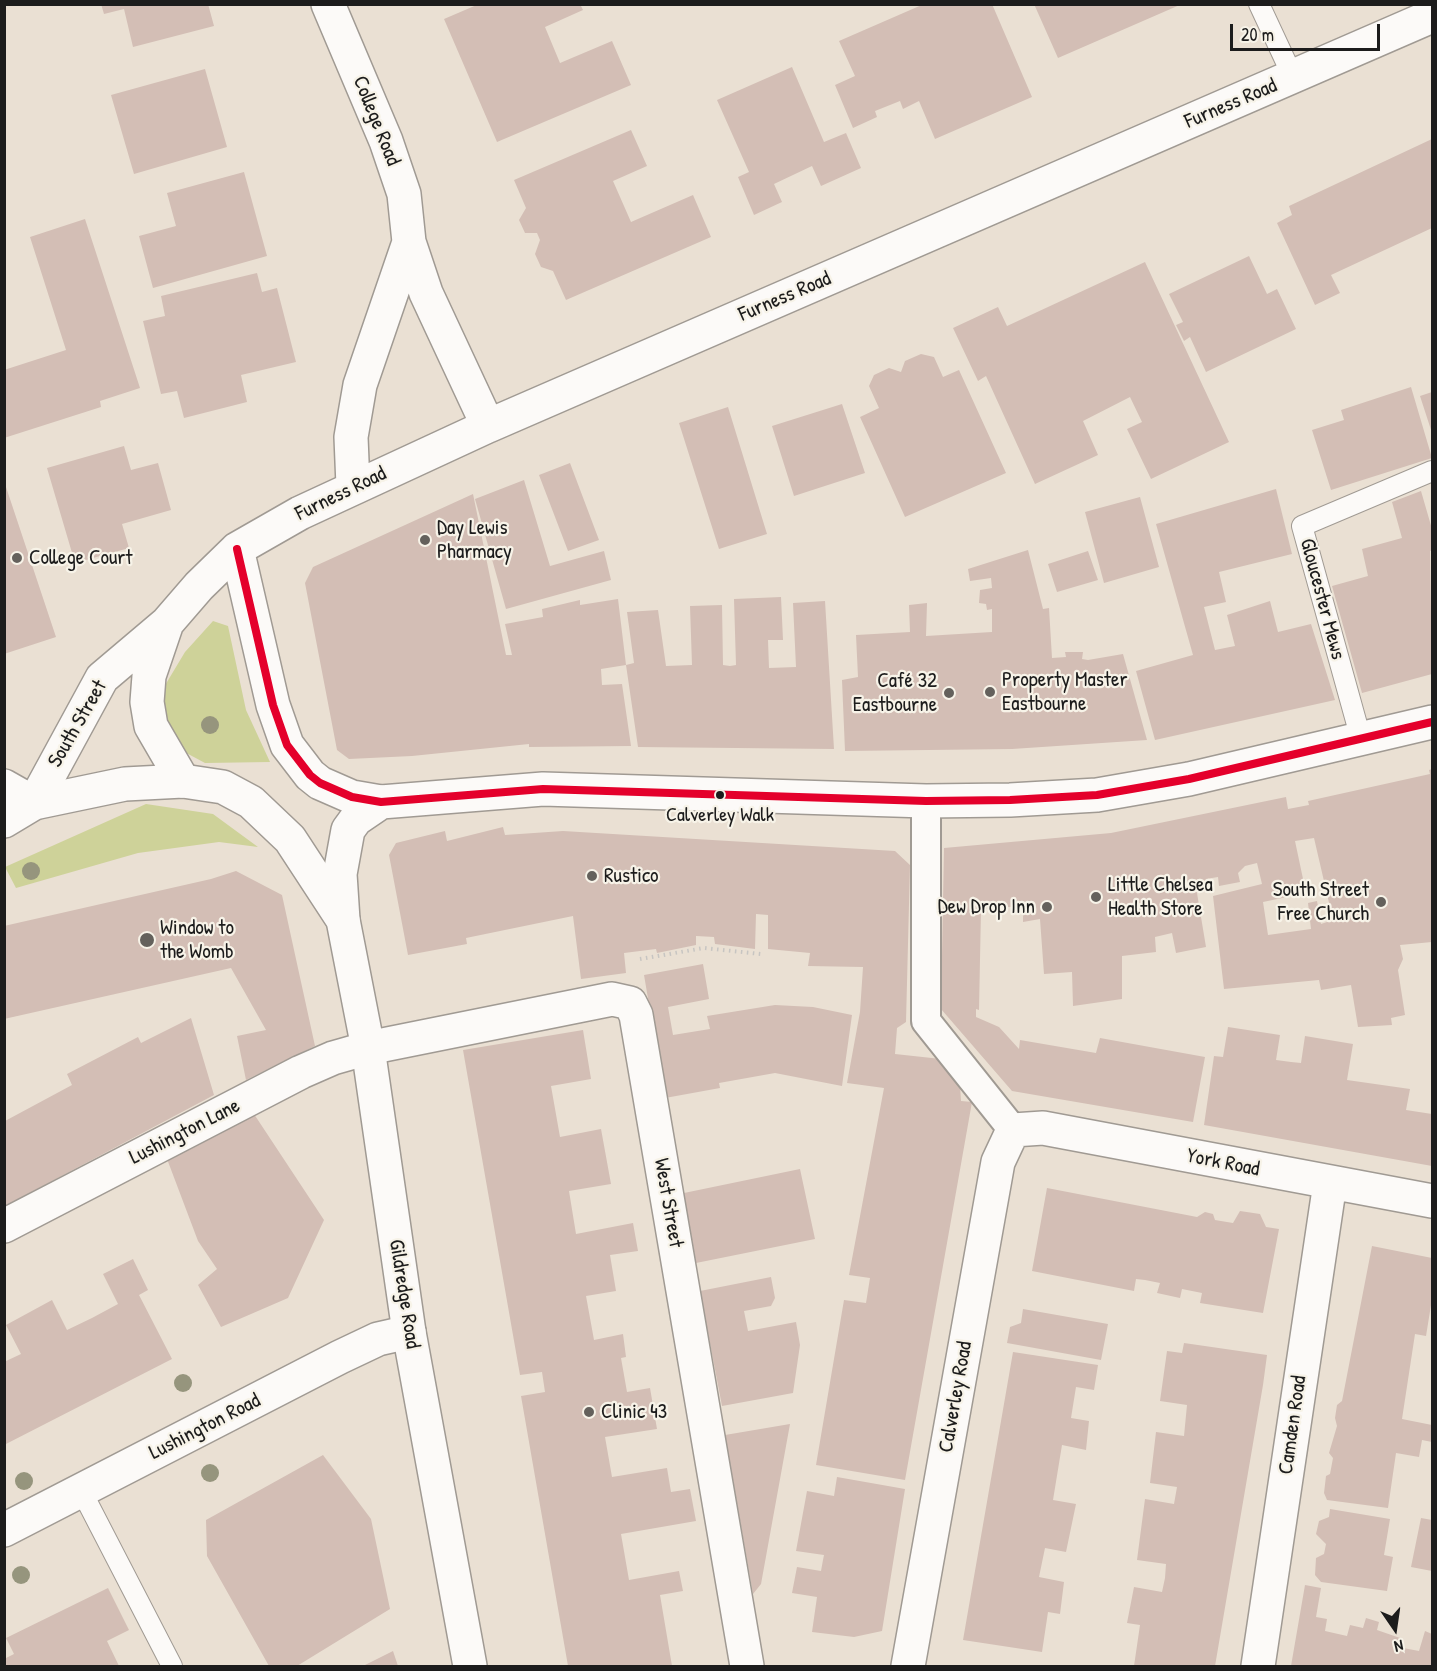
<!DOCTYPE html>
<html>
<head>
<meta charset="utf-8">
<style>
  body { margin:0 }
  #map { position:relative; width:1437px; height:1671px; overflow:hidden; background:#eae0d3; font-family:"Patrick Hand",sans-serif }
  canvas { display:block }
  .frame { position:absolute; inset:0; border:6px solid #1c1c1c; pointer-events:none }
  .north { position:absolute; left:1365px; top:1599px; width:60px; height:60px; -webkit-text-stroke:4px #f7f3e8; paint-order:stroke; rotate:167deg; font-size:16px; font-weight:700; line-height:24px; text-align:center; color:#1c1c1c }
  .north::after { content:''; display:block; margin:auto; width:21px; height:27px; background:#1c1c1c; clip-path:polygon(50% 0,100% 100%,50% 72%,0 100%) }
  .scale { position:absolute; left:1230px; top:24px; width:150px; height:27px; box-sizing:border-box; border:3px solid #1c1c1c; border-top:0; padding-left:8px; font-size:18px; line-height:21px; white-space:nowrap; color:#1c1c1c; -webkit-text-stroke:4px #f7f3e8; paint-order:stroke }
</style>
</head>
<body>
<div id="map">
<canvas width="1437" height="1671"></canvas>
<div class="frame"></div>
<div class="north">N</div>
<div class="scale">20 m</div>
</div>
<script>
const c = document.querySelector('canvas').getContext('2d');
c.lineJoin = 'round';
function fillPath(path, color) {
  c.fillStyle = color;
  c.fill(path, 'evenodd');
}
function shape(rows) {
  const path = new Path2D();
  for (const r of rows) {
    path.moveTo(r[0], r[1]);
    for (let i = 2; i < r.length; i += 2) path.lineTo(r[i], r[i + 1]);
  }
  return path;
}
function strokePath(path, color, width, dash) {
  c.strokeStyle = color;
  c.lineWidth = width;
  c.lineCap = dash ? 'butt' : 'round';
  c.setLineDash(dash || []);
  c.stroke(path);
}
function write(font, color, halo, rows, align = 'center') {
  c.font = font + ' "Patrick Hand",sans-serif';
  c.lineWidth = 4.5;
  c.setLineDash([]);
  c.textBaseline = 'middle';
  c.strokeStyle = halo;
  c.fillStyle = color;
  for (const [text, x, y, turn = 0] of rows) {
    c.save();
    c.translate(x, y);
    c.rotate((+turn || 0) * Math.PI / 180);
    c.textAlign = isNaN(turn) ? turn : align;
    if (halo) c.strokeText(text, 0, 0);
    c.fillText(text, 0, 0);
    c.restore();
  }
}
fillPath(shape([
  [213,621,228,626,246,710,270,762,205,763,177,748,163,717,164,687,185,652],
  [146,804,213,814,258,847,219,842,138,853,16,888,5,867]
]), '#ced299');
fillPath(shape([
  [101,4,208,4,214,26,133,47,124,9,104,14],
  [479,4,580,4,583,10,545,27,560,63,612,41,631,85,497,142,444,19],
  [924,4,992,4,1032,97,935,139,919,101,903,109,900,101,875,111,877,117,853,128,835,85,855,76,839,41],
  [1034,4,1182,4,1058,58],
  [792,67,824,142,846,133,861,168,821,186,812,166,774,184,782,202,754,215,738,177,749,172,717,100],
  [205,69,227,147,134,174,111,95],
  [631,130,647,166,613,181,631,222,693,195,711,237,566,300,553,271,541,267,535,254,540,240,537,233,525,233,519,220,526,208,514,180],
  [1432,139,1432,228,1331,275,1340,293,1315,305,1277,223,1292,215,1289,206],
  [244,172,267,256,153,288,139,236,176,226,167,193],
  [85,219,140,388,100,401,101,407,4,438,4,370,66,350,30,237],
  [1249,256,1267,294,1277,289,1296,329,1206,372,1190,337,1184,341,1176,325,1183,322,1169,294],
  [1145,262,1229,442,1151,479,1127,429,1142,422,1130,397,1083,421,1098,455,1035,484,986,376,978,381,953,328,998,307,1007,326],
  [257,273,262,292,277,288,296,362,241,375,247,402,184,418,177,391,161,394,143,321,165,316,161,296],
  [921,354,934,357,943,377,959,370,1006,473,905,517,860,417,879,408,869,386,874,375,889,368,901,372,905,361],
  [1411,387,1432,458,1331,490,1312,430,1344,420,1341,410],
  [1432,392,1432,433,1420,396],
  [842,404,865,473,794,496,772,426],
  [728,407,767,534,719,549,679,423],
  [124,446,131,470,158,463,171,510,122,524,129,548,75,563,47,468],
  [570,463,599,540,568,551,539,475],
  [524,480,550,566,604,551,611,580,506,609,475,499],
  [4,481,56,637,4,654],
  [1276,489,1292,554,1219,572,1226,602,1204,607,1215,650,1235,646,1227,615,1270,601,1278,632,1311,624,1335,700,1155,740,1136,671,1193,655,1156,524],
  [1421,491,1432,529,1432,550,1430,551,1432,674,1362,693,1332,586,1368,576,1362,549,1402,538,1392,502],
  [473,494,506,655,512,655,505,624,543,617,542,609,580,600,580,605,618,599,626,665,634,663,627,612,658,610,666,666,692,665,690,606,722,605,723,665,730,666,736,665,734,599,781,597,783,640,768,640,769,668,796,667,793,603,825,601,834,749,638,747,626,665,601,669,602,685,622,684,631,746,529,747,529,744,412,756,349,759,337,750,305,583,313,567],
  [1140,497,1159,567,1104,583,1085,512],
  [1028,550,1043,609,1049,608,1052,658,1066,657,1065,652,1083,652,1082,659,1088,660,1123,654,1147,740,1012,749,845,751,842,680,858,677,856,635,910,632,909,605,927,603,926,636,992,632,992,609,987,610,986,604,979,603,980,590,992,588,991,578,970,581,968,569],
  [1088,551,1098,580,1057,592,1048,564],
  [1432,769,1432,942,1400,945,1403,959,1398,970,1405,1015,1391,1018,1392,1025,1358,1027,1351,985,1321,990,1319,980,1224,989,1213,896,1262,884,1257,863,1245,866,1238,873,1240,882,1219,886,1218,877,1206,879,1208,891,1197,893,1206,947,1176,953,1172,933,1155,937,1156,952,1122,956,1122,999,1073,1006,1072,972,1044,974,1040,919,1023,922,1023,906,981,909,979,1010,976,1009,976,1017,999,1027,1019,1049,1020,1040,1096,1053,1100,1038,1205,1057,1193,1122,1012,1091,941,1009,944,848,1111,833,1286,797,1288,809,1309,805,1308,801,1430,774,1429,770],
  [1314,838,1333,920,1321,924,1317,901,1308,903,1311,929,1268,935,1263,902,1306,893,1295,841],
  [503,827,505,835,563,831,895,851,910,865,906,1022,897,1028,895,1054,941,1059,960,1085,961,1101,972,1102,905,1480,816,1465,844,1300,866,1303,870,1278,849,1275,884,1088,847,1083,860,1012,863,967,808,966,810,953,768,949,768,915,756,914,755,949,715,944,714,937,696,936,696,945,657,953,656,949,624,953,626,973,581,979,573,916,466,938,467,944,408,955,389,855,396,843,445,831,447,841],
  [236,871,282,895,315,1046,246,1080,237,1036,266,1030,231,968,4,1019,4,926,211,879],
  [703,964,709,999,668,1007,673,1035,710,1029,707,1016,775,1005,813,1007,852,1015,842,1086,775,1073,719,1083,720,1088,665,1098,644,975],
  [191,1018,214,1095,5,1206,5,1121,72,1085,67,1074,138,1037,141,1043],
  [1228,1027,1280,1035,1276,1060,1291,1062,1301,1063,1305,1036,1353,1044,1347,1080,1410,1089,1406,1110,1432,1114,1432,1166,1204,1125,1214,1056,1223,1057],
  [583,1030,591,1079,551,1086,560,1137,601,1129,611,1184,569,1191,576,1234,633,1223,638,1251,610,1255,616,1291,586,1296,594,1340,623,1334,626,1357,621,1358,627,1392,650,1388,657,1429,605,1437,612,1477,667,1468,671,1492,690,1489,696,1521,621,1534,629,1580,679,1571,683,1591,660,1595,672,1666,568,1666,521,1396,545,1392,542,1372,520,1375,463,1050],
  [252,1111,324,1220,288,1298,221,1327,198,1285,217,1269,198,1241,164,1151],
  [800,1169,815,1239,696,1263,684,1193],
  [1047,1188,1197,1217,1205,1212,1213,1214,1215,1220,1233,1223,1240,1211,1260,1214,1266,1227,1279,1229,1263,1313,1200,1303,1202,1293,1182,1289,1180,1298,1157,1293,1160,1283,1145,1280,1136,1279,1134,1291,1032,1271],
  [1372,1246,1432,1258,1432,1299,1426,1336,1415,1334,1402,1419,1432,1425,1432,1442,1422,1440,1419,1457,1396,1453,1388,1508,1327,1500,1324,1493,1326,1476,1330,1474,1333,1458,1329,1453,1337,1426,1335,1418,1337,1405,1342,1401],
  [133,1259,148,1290,139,1295,172,1359,4,1445,4,1362,21,1354,6,1325,52,1300,67,1330,92,1318,118,1304,103,1274],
  [771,1277,775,1298,771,1306,744,1311,748,1331,796,1322,800,1345,793,1393,722,1406,700,1291],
  [1023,1309,1108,1324,1101,1360,1007,1343,1010,1327,1021,1323],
  [1184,1343,1267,1355,1263,1385,1215,1666,1134,1666,1140,1625,1127,1623,1134,1587,1162,1592,1165,1578,1166,1564,1137,1560,1145,1499,1174,1504,1177,1487,1150,1483,1156,1432,1184,1436,1187,1405,1160,1401,1167,1351,1182,1353],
  [1013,1352,1098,1365,1094,1390,1076,1387,1071,1418,1089,1421,1086,1450,1062,1445,1053,1500,1076,1504,1066,1552,1045,1548,1039,1577,1064,1582,1060,1614,1048,1612,1042,1652,963,1640],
  [790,1424,761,1584,753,1594,725,1435],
  [323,1455,371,1519,390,1609,297,1666,269,1666,207,1556,206,1520],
  [837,1477,905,1489,882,1631,854,1637,812,1632,817,1597,792,1593,797,1567,821,1571,823,1560,824,1555,796,1551,807,1491,834,1496],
  [1330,1509,1390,1519,1384,1555,1393,1557,1387,1591,1321,1582,1315,1575,1316,1558,1324,1554,1326,1544,1316,1534,1319,1521,1329,1517],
  [1421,1518,1432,1520,1432,1571,1411,1567],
  [1305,1585,1321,1588,1316,1617,1327,1619,1325,1631,1347,1636,1350,1625,1363,1628,1366,1618,1379,1622,1377,1630,1400,1638,1398,1647,1419,1651,1425,1631,1432,1634,1432,1666,1291,1666],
  [108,1588,129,1630,107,1641,119,1666,4,1666,4,1659,14,1654,6,1638],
  [393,1651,398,1666,363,1666]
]), '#d3beb5');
const service = shape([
  [1259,4,1293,77],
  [1361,739,1302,526,1432,471],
  [81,1490,172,1666]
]);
const pedestrian = shape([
  [926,801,926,1021,1013,1130]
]);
const minor = shape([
  [328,4,386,141,404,194,409,242,426,293,488,426],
  [353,486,351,437,360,385,409,242],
  [237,549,273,705,287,745,310,775,320,783,352,797,381,802],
  [167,623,149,676,147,702,151,726,183,781],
  [4,786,34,803,102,678,167,623,199,586,237,549,300,513,488,426,1432,16],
  [4,1226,301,1072,333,1058,368,1048,612,999,630,1003,636,1015,747,1666],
  [4,1530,340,1357,378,1339,409,1332],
  [908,1666,998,1162,1013,1130,1043,1128,1432,1201],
  [1258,1666,1330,1183]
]);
const tertiary = shape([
  [343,920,340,874,348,830,356,819,381,802,543,789,926,801,1010,800,1097,795,1189,779,1432,722]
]);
const primary = shape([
  [4,821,34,803,125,784,183,781,223,787,251,802,290,839,343,920,368,1048,409,1332,470,1666]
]);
strokePath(service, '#a09a93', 22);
strokePath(pedestrian, '#a09a93', 32);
strokePath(minor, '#a09a93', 36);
strokePath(tertiary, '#a09a93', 36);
strokePath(primary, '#a09a93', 36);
strokePath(shape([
  [640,959,704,948,761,954]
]), '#c7c5c2', 4, [1.5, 4.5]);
strokePath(service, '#fcfaf8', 20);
strokePath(pedestrian, '#fcfaf8', 28);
strokePath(minor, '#fcfaf8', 33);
strokePath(tertiary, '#fcfaf8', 33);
strokePath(primary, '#fcfaf8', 33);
strokePath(shape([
  [237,549,273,705,287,745,310,775,320,783,352,797,381,802,543,789,926,801,1010,800,1097,795,1189,779,1432,722]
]), '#e4002b', 8);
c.fillStyle = '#96957d';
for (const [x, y] of [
  [210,725],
  [31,871],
  [183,1383],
  [210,1473],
  [24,1481],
  [21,1575]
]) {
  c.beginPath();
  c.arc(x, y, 9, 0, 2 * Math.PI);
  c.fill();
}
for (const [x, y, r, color] of [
  [425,540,6,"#64615c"],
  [17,558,6,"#64615c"],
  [990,692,6,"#64615c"],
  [949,693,6,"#64615c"],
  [720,795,5,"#1c1c1c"],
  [592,876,6,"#64615c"],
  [1096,897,6,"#64615c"],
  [1381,902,6,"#64615c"],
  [1047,907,6,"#64615c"],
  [147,940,8,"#64615c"],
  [589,1412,6,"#64615c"]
]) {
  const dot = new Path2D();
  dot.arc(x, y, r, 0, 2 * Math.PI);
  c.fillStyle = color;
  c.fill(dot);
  strokePath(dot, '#f7f3e8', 2);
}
write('20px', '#1c1c1c', '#f7f3e8', [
  ["Calverley Walk",720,816]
]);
write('21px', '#1c1c1c', '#f7f3e8', [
  ["Furness Road",1231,104,-23],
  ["College Road",376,121,68],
  ["Furness Road",785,297,-23],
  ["Furness Road",341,494,-26],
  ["Gloucester Mews",1322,599,75],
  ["South Street",78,724,-60],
  ["Lushington Lane",185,1132,-27],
  ["York Road",1223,1163,11],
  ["West Street",668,1203,80],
  ["Gildredge Road",404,1294,81],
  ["Calverley Road",956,1397,-80],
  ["Camden Road",1293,1425,-82],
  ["Lushington Road",205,1427,-27]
]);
write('21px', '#1c1c1c', '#f7f3e8', [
  ["Day Lewis",437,528],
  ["Pharmacy",437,552],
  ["College Court",29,558],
  ["Property Master",1002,680],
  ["Eastbourne",1002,704],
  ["Café 32",937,681,"right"],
  ["Eastbourne",937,705,"right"],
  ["Rustico",604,876],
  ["Little Chelsea",1108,885],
  ["Health Store",1108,909],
  ["South Street",1369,890,"right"],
  ["Free Church",1369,914,"right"],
  ["Dew Drop Inn",1035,907,"right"],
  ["Window to",160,928],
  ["the Womb",160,952],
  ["Clinic 43",601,1412]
], 'left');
</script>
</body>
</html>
